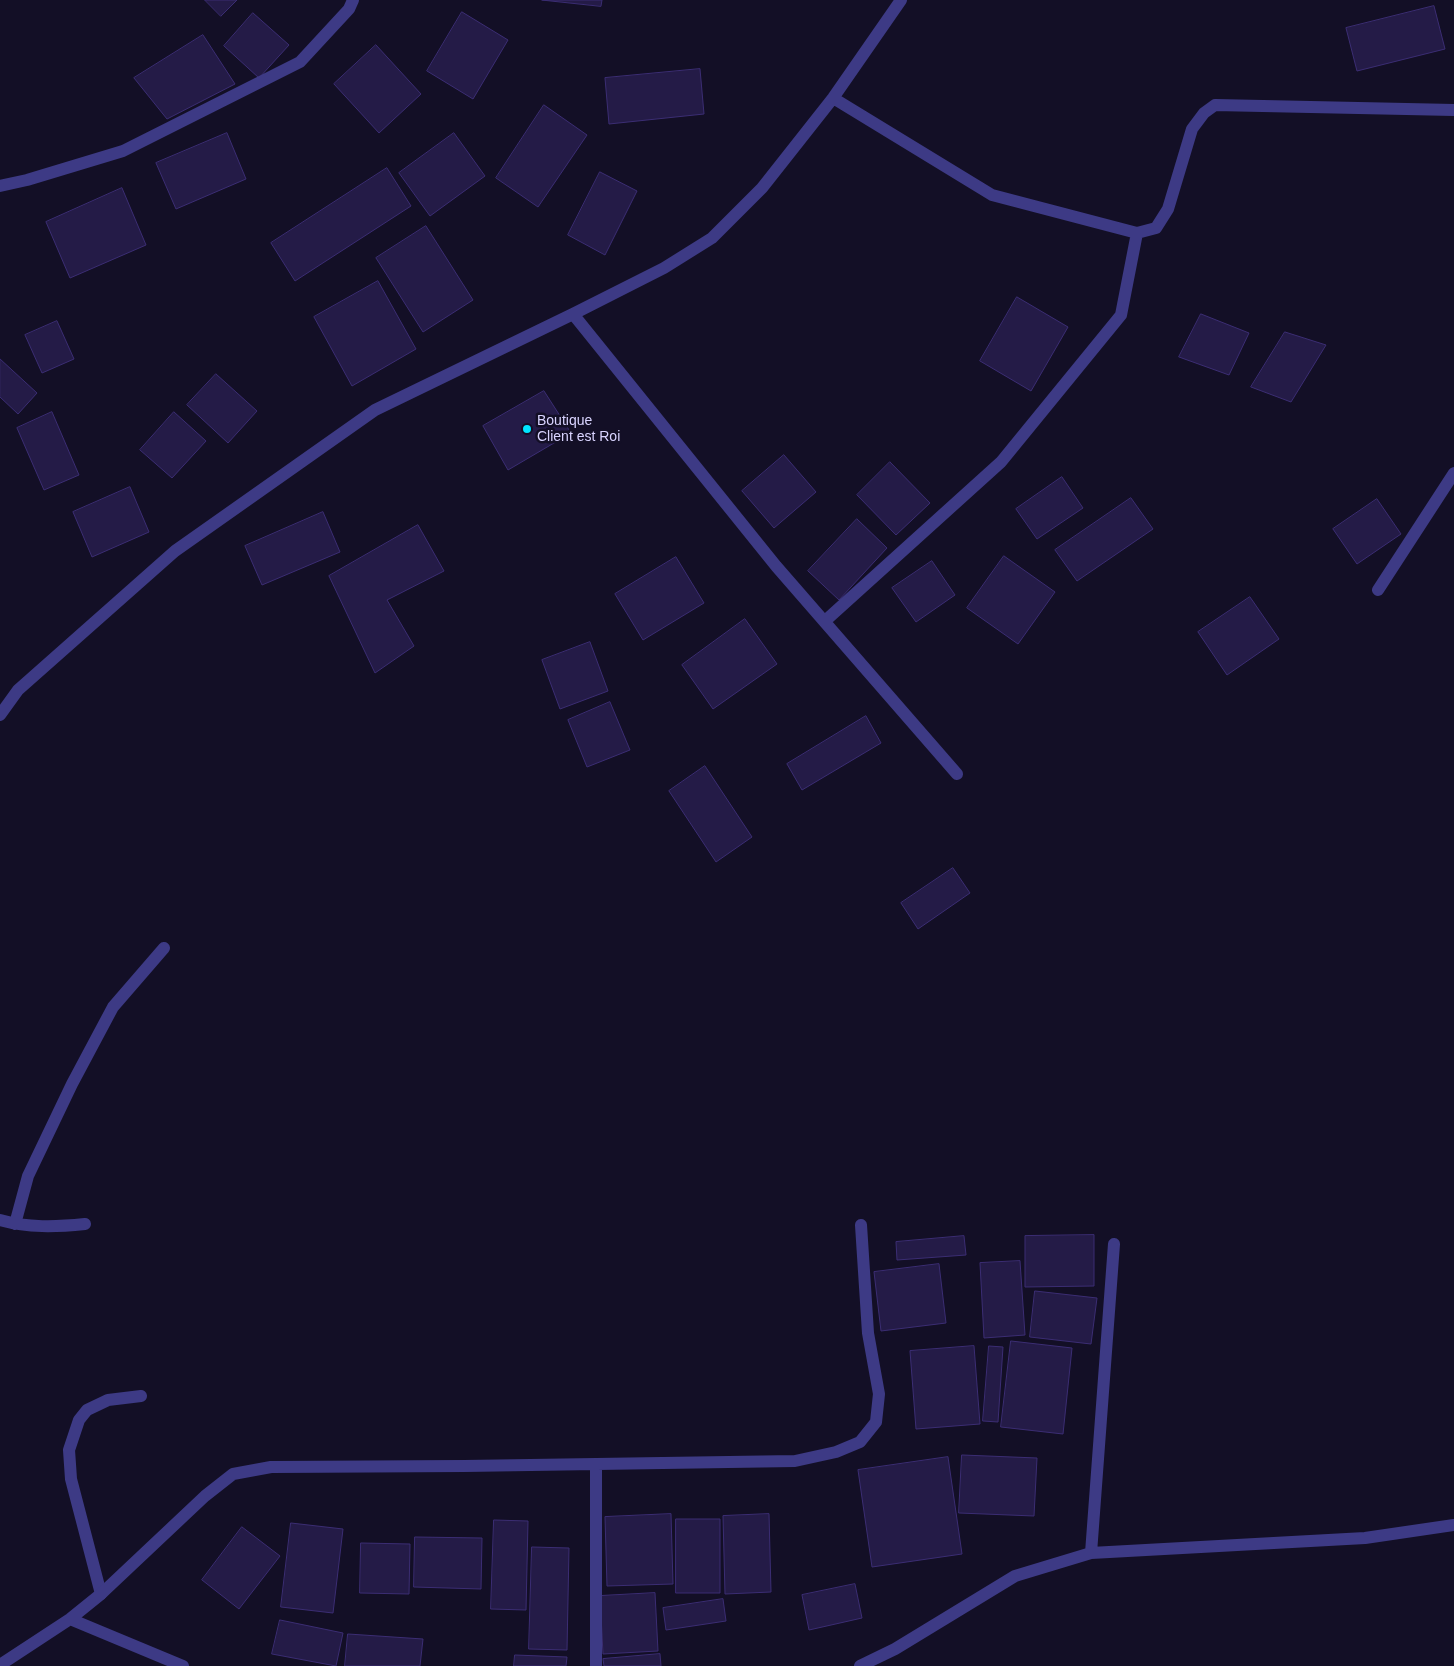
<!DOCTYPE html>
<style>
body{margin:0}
canvas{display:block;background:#130f26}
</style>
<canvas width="1454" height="1666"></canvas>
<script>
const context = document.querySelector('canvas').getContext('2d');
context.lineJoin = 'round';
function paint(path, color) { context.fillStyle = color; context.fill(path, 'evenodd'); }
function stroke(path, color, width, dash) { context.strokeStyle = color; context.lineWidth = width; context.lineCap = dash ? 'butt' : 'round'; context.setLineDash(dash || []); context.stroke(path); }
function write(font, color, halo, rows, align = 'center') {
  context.font = font + ' Arial,sans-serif'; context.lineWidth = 5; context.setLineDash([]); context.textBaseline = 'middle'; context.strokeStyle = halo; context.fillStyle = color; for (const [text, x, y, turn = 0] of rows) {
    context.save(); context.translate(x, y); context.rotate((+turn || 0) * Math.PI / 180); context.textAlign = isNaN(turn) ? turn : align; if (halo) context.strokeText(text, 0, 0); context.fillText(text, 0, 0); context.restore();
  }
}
const building = new Path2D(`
 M205,0h32l-16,16z
 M542,0h60l-1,6z
 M1434,6l11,43 -88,22 -11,-43z
 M462,12l46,28 -35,59 -46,-28z
 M253,13l36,32 -30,33 -35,-32z
 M203,35l32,49 -68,35 -33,-41z
 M376,45l45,49 -42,39 -45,-49z
 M700,69l4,45 -95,10 -4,-46z
 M544,105l43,30 -49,72 -42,-29z
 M227,133l19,46 -70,30 -20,-46z
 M454,133l31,43 -55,40 -31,-43z
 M387,168l24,38 -116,75 -24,-38z
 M600,172l37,19 -32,64 -37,-20z
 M122,188l24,57 -76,33 -24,-56z
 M426,226l47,74 -50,32 -47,-74z
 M378,281l38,68 -64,37 -38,-69z
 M1017,297l51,30 -37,64 -51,-30z
 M1201,314l48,19 -20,42 -50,-18z
 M57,321l17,38 -32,14 -17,-38z
 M1285,332l41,13 -35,57 -40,-15z
 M0,359l37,34 -19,21 -18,-17z
 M216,374l41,37 -29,32 -41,-38z
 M544,391l27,42 -63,37 -25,-44z
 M52,412l27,63 -35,15 -27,-62z
 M174,412l32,29 -34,37 -32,-28z
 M784,455l32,37 -42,36 -32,-37z
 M890,462l40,41 -34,32 -39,-40z
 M1062,477l21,31 -46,31 -21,-30z
 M130,487l19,45 -57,25 -19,-45z
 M1131,498l22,31 -76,52 -22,-31z
 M1377,499l24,35 -44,30 -24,-35z
 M323,512l17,40 -78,33 -17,-39z
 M857,519l30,29 -48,52 -31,-29z
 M418,525l26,46 -57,29 27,46 -39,27 -46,-97z
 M1004,556l51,36 -37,52 -51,-36z
 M676,557l28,46 -61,37 -28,-46z
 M932,561l23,34 -39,27 -24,-34z
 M1250,597l29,42 -52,36 -29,-43z
 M745,619l32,45 -64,45 -31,-44z
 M590,642l18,49 -48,18 -18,-49z
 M610,702l20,48 -43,17 -19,-47z
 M866,716l15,27 -79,47 -15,-26z
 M705,766l47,71 -36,25 -47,-71z
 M953,868l17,25 -52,36 -17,-26z
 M1094,1235v51l-69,1v-51z
 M964,1236l2,19 -69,5 -1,-18z
 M1020,1261l5,74 -41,3 -4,-75z
 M939,1264l7,59 -65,8 -7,-59z
 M1035,1291l62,7 -6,46 -61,-7z
 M1011,1341l61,7 -9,86 -62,-7z
 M974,1346l6,78 -64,5 -6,-78z
 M989,1346l14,1 -5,75 -15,-1z
 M962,1455l75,3 -3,58 -75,-3z
 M948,1457l14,97 -90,13 -14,-97z
 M671,1514l2,70 -66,2 -2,-69z
 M769,1514l2,78 -46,2 -2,-78z
 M676,1519h44v74h-44z
 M494,1520l34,1 -2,89 -35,-1z
 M291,1523l52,6 -10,84 -52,-6z
 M242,1527l38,29 -41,53 -37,-29z
 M415,1537l67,1 -1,51 -67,-2z
 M361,1543l49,1 -1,50 -49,-1z
 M532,1547l37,1 -2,102 -38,-1z
 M855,1584l7,34 -53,12 -7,-35z
 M655,1593l3,58 -55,3 -3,-58z
 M723,1599l3,22 -60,9 -3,-22z
 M280,1620l63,13 -7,33 -64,-12z
 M348,1634l75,5 -3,27h-75z
 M660,1654l1,12h-57l-1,-7z
 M515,1655l52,2 -1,9h-52z`);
paint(building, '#241b47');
stroke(building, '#3b2d73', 1);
stroke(new Path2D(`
 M0,1220c28,8 56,7 85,4
 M15,1224l13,-48 44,-92 41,-77 51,-59
 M101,1594l-30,-115 -2,-29 10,-30 8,-10 21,-10 33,-4`), '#3d3a85', 12);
stroke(new Path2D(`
 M833,98l159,97 145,38 19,-5 12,-19 24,-80 12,-16 11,-8 239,5
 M0,186l27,-6 96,-29 177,-89 49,-53 4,-9
 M573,314l203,252 181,208
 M1378,590l76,-117
 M825,621l176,-159 120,-147 16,-82
 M0,715l18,-25 157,-139 200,-141 198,-96 91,-46 48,-30 50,-50 71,-90 68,-98
 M1091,1553l23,-309
 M70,1619l113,47
 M0,1665l70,-46 31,-25 104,-98 28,-22 38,-7 193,-1 331,-5 41,-9 24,-10 16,-20 3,-28 -11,-61 -7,-108
 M596,1666v-202
 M860,1666l35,-17 120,-73 76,-23 274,-15 89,-13`), '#3d3a85', 12);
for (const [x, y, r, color] of [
 [527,429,5,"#00e5ff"]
]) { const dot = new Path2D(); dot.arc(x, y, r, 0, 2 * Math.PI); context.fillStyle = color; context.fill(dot); stroke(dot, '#130f26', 2); }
write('14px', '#d9d4ff', '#130f26', [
 ["Boutique",537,421],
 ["Client est Roi",537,437]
], 'left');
</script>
